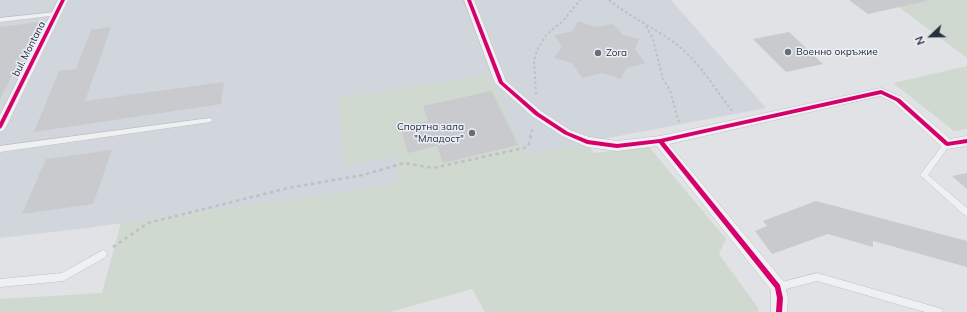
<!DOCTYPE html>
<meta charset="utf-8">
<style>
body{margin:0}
#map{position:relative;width:967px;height:312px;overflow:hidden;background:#e0e2e5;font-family:Mulish,sans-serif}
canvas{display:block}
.north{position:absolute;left:911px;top:16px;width:40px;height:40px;-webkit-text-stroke:3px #ecf0f6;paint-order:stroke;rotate:248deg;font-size:11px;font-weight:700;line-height:16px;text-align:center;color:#262f3f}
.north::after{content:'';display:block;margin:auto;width:14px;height:18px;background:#262f3f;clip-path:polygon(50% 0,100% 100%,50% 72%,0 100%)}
</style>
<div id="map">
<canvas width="967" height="312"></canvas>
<div class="north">N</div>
</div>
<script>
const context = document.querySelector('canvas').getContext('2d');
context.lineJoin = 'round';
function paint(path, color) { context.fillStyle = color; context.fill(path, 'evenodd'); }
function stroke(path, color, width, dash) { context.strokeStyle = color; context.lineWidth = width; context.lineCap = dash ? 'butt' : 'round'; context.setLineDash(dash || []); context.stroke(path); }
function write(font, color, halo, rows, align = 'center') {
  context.font = font + ' Mulish,sans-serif'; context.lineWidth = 3; context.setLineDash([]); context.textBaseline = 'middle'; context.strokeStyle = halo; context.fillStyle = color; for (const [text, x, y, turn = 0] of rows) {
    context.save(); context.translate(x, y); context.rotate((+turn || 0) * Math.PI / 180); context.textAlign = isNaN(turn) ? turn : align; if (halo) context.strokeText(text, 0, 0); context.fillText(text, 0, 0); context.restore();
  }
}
paint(new Path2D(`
 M0,0h671l95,108 -163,31 -204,45 -312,44 -87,10z`), '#d1d5dc');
paint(new Path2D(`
 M930,0h37v58l-68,-51z
 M967,66v63l-13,2 -61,-48z
 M480,76h9l37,79 61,-12 7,10 55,-6 77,92 -7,15 39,54v4h-273l-13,-23 -82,23h-390v-13l102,-6 19,-70 278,-39 -4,-28 -52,9 -4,-67z`), '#d0d9d0');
paint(new Path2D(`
 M849,0h78v1l-59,13z
 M578,21l17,6 18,-3 10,11 16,4 -4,10 10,14 -19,5 -5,11 -18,-6 -21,5 -10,-15 -18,-5 8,-11 -8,-12 19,-4z
 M39,22l-39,77v-72z
 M111,27l-26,74 139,-19 -3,22 -187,28 25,-61 17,-2 15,-39z
 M789,32l34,32 -37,8 -33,-33z
 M492,91l26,54 -75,18 -6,-17 -29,7 -8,-27 28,-5 -5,-15z
 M112,150l-19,54 -71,10 24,-55z
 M967,173v16l-15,-13z
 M816,201l151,40v26l-94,-26v6l-45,-13 -56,20 -17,-23 12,-5 -4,-5z`), '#c8cacd');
const service = new Path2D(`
 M56,12l2,1v2l-58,7v-4z
 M210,118l3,2 -3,2 -210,30v-6z
 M947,141l3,3 -1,2 -21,29 39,33v8l-3,-1 -44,-40 25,-33z
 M103,250l3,1 1,3 -1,3 -43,24 -63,6v-8l62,-6z
 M817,273l122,35 3,1 1,3h-18l-108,-31 -39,10 -3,-1 -1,-3 1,-3 3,-1z`);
const minor = new Path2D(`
 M58,0h10l-62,127 -2,3 -4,2v-17z
 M464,0h10l32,81 35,30 29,19 19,7 28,4 43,-5 221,-48 21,9 48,42 17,-3v10l-20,3 -5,-2 -48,-44 -14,-7 -211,48 115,138 4,16 -1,14h-16v-22l-114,-144 -40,5 -30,-4 -25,-11 -29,-19 -38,-34z`);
stroke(service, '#bec0c3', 1);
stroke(minor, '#bec0c3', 1);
stroke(new Path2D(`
 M609,0c22,18 49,29 72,48 21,18 35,43 52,64
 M646,26l7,13 10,40 7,11 9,33
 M536,94l-2,-33 3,-11 10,-16 16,-13 17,-21
 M530,137l3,-10`), '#bfc0c5', 2, [2.5, 2.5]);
stroke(new Path2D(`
 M113,247l35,-24 140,-35 75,-13 41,-12 29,5 95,-21 3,-11`), '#bfc0c5', 2.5, [3.5, 3.5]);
paint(service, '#eff0f2');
paint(minor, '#eff0f2');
paint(new Path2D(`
 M61,0h4l-63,127 -2,2v-7z
 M467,0h4l32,82 36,31 29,19 20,8 29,4 43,-5 221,-49 19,9 48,43 19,-3v4l-20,3 -2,-1 -49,-44 -15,-7 -217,48 116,143 3,13 -1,14h-6l1,-14 -2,-10 -116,-145 -42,5 -30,-4 -23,-10 -29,-19 -36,-32z`), '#d6006c');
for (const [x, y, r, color] of [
 [788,52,4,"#676e79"],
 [598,53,4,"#676e79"],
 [472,133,4,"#676e79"]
]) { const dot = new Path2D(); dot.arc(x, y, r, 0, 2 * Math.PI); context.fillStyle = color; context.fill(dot); stroke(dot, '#ecf0f6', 1.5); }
write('10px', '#262f3f', '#ecf0f6', [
 ["bul. Montana",29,49,-63]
]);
write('10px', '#262f3f', '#ecf0f6', [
 ["Военно окръжие",796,52],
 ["Zora",606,53],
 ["Спортна зала",464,127,"right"],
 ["\"Младост\"",464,139,"right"]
], 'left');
</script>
